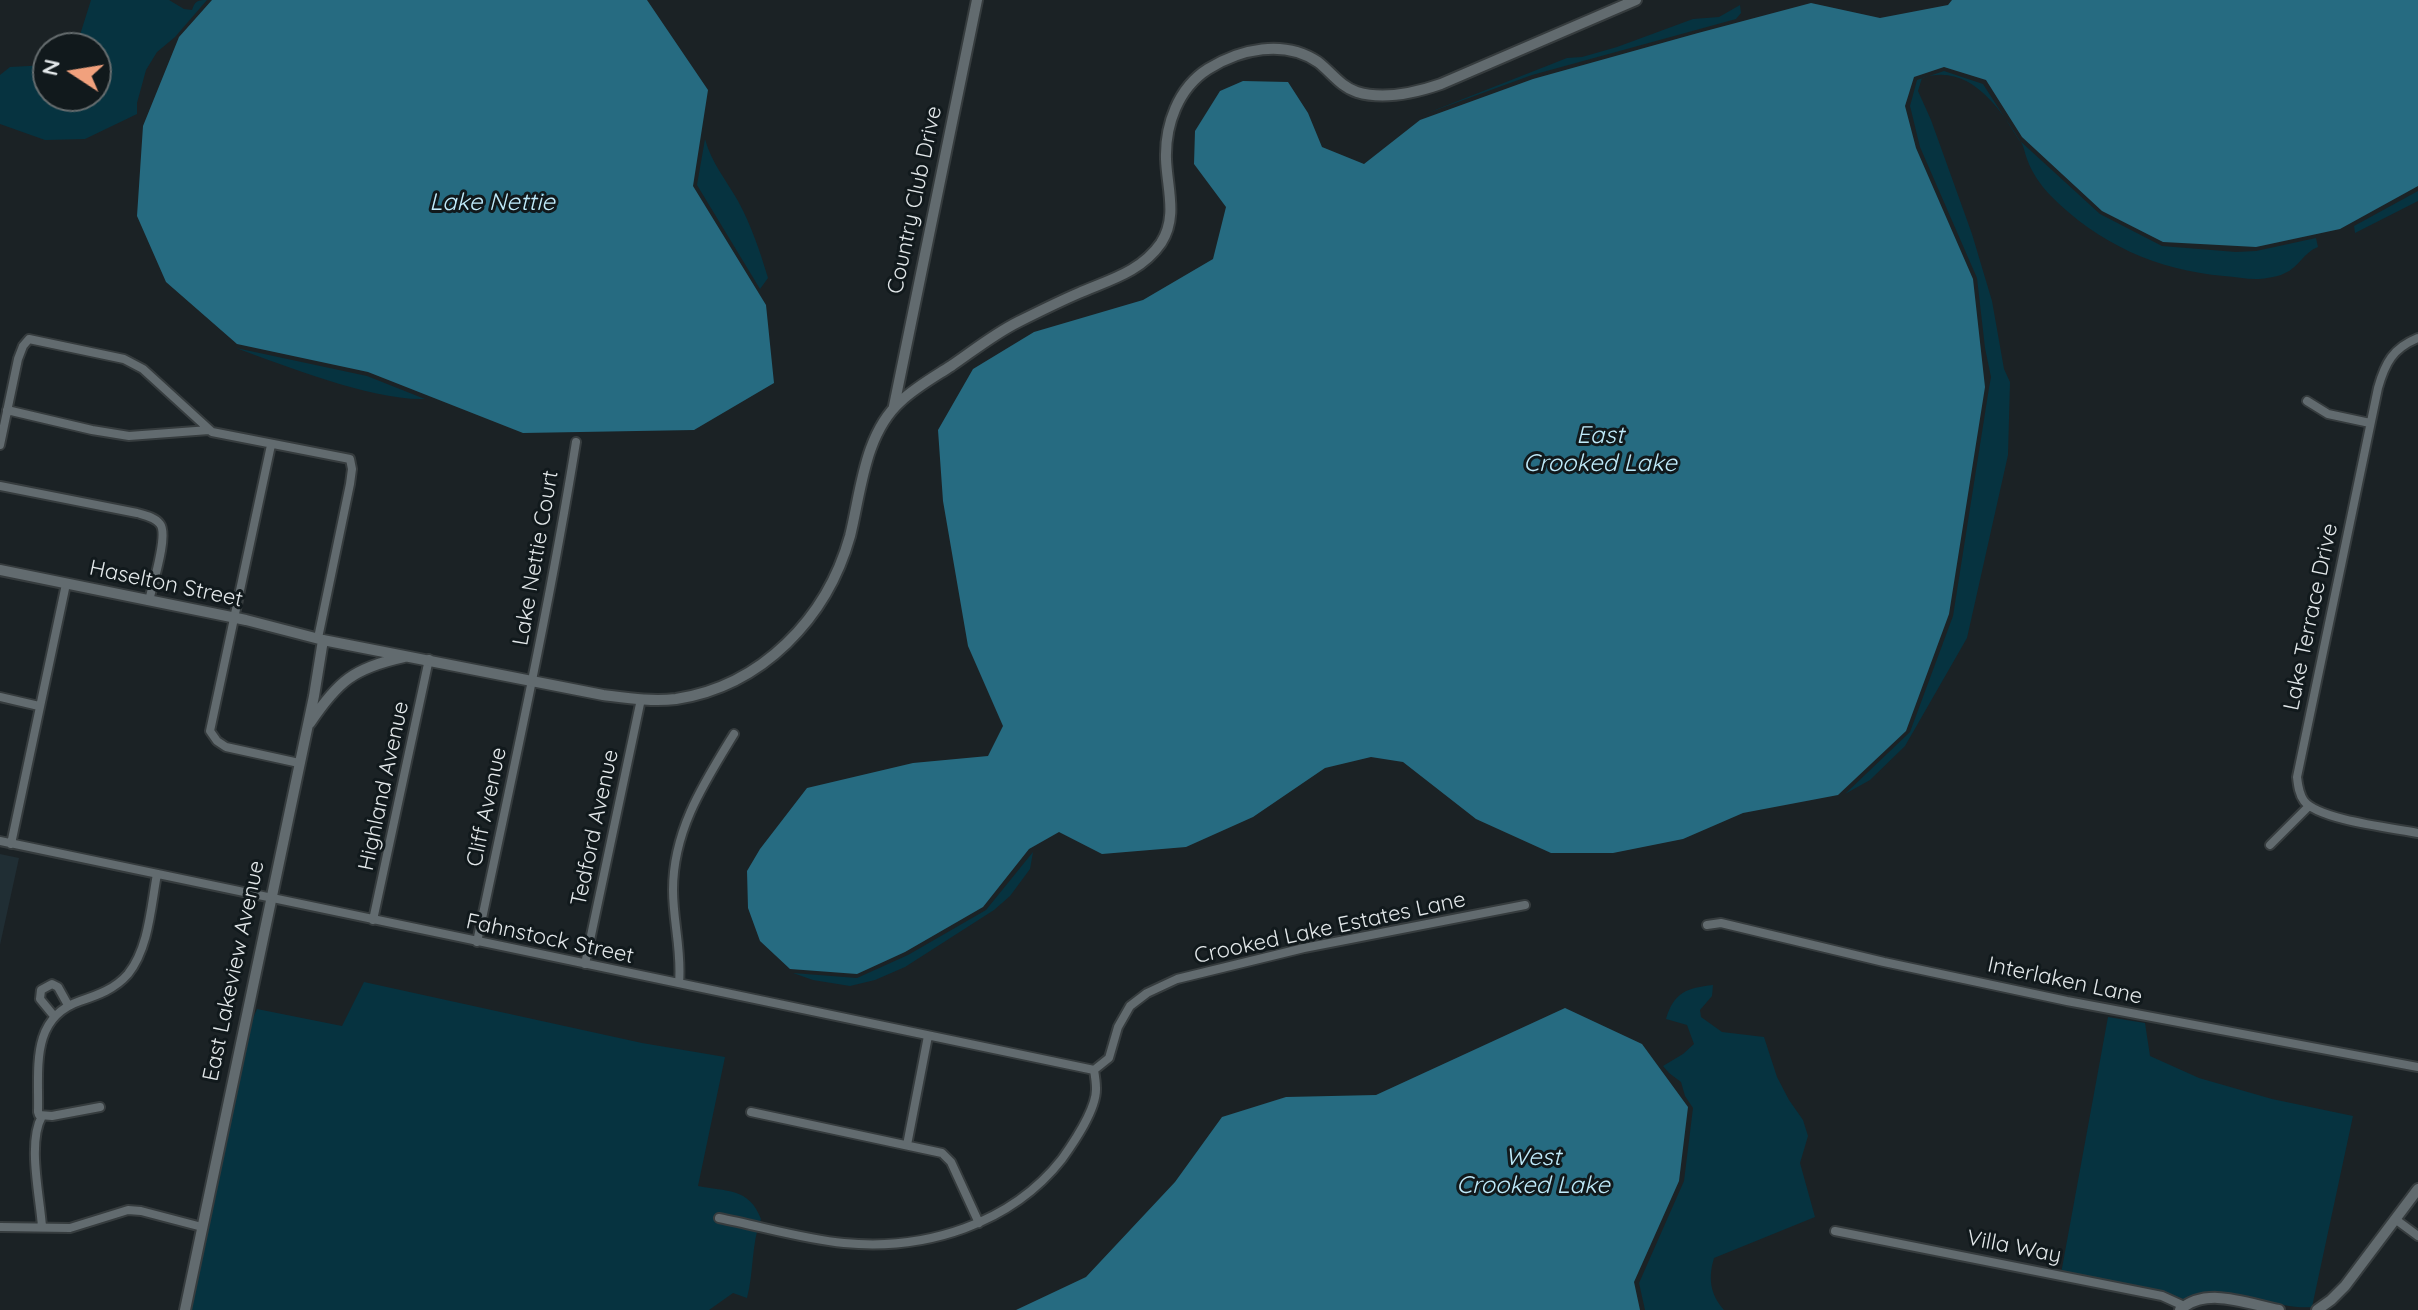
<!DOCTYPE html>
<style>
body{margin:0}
#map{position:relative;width:2418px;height:1310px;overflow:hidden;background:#1b2225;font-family:Quicksand,sans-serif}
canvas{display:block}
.north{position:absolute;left:32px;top:32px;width:80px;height:80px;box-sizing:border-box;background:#11191c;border:2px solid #656c6e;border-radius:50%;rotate:282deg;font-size:22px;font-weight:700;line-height:32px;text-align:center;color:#e3e8ea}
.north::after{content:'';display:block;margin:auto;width:28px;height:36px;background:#f1a17d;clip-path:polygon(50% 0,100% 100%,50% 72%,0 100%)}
</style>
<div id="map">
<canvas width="2418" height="1310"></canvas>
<div class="north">N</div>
</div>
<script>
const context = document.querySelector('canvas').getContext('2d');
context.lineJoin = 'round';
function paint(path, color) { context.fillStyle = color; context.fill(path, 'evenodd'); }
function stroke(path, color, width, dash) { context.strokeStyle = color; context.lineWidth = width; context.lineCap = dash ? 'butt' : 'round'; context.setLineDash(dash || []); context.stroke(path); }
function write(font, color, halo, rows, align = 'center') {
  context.font = font + ' Quicksand,sans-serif'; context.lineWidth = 6; context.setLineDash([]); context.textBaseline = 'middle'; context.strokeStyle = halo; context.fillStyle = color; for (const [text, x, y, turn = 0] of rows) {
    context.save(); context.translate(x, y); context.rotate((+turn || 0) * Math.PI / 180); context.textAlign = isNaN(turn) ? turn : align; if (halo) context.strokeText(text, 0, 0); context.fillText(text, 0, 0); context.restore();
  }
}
paint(new Path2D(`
 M0,854l19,4 -19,87z`), '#202e34');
paint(new Path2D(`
 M91,0h78l15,9 8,1c3,-8 4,-10 15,-10l-32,37 -18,15 -11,18 -9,33v11l-52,25 -40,1 -45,-16v-49l10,-8 38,-2v31h48v-48h-24l7,-10z
 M1740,5l1,8 -5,6 -204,56 -107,39 142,-56 15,-1 35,-10 76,-28 26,-2z
 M1944,71l39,13 36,56 81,74 62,32 74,6 20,-1 60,-13 2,9c-14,5 -20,21 -33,26 -5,3 -12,4 -18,5 -13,3 -29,-1 -43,-2 -67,-6 -126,-32 -174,-81 -9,-9 -19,-24 -23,-36 -2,-5 -3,-12 -6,-17 -22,-35 -52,-80 -99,-64l-4,13 13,29 41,114 20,67 12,68 6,13 -2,73 -41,183 -62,108 -35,34 -25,14 65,-62 43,-116 36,-228 2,-11 -6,-29 -8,-70 -57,-131 -10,-41 7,-26z
 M705,139c7,25 20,39 33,62 13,24 22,50 30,77l-8,11 -63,-104z
 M2418,191v10l-63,32 -1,-7z
 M236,348l131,28 58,23c-51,2 -140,-33 -189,-51z
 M1033,852l-3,17 -20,27 -16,14 -89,57 -30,13 -25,6 -37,-6 -20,-7 64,5 51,-23 78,-45z
 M364,982l278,61 83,14 -27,129c28,6 51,1 63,33 -10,25 -7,53 -14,79l-14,-5 -24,17h-519l57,-278 10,-23 85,17z
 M1713,985l-1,11 -12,14 1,7 21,15 42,5 13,40 12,23 14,20 5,16 -8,27 15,54 -101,41c-6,20 -4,36 10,52h-79l-6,-27 45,-102 9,-73 -8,-12 -4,-14 -12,-9 -6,-7 20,-12 11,-10 -7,-19 -21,-6c8,-27 21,-31 47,-34z
 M2108,1017l37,6 5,33 49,22 73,21 81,17 -41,191c-43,3 -89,-29 -130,-6l-122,-22z`), '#063340');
paint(new Path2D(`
 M212,0h435l61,90 -15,96 73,119 8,78 -80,47 -171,3 -155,-61 -131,-28 -71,-62 -29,-66 6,-90 36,-89z
 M1952,0h466v186l-78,43 -84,18 -93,-5 -61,-31 -80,-74 -36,-57 -42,-13 -30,10 -9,29 11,42 57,131 12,108 -36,227 -43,117 -68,64 -95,18 -60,26 -70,14h-62l-75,-34 -73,-57 -32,-5 -46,11 -72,49 -67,30 -84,7 -43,-22 -30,17 -46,58 -78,45 -48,22 -67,-5 -30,-28 -12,-33 -1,-37 13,-22 47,-61 106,-25 75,-7 15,-30 -35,-80 -25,-145 -5,-71 35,-61 61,-37 109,-32 70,-41 13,-52 -32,-43 1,-33 25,-40 23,-10 45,1 20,31 14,34 42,17 56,-44 113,-41 165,-46 113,-30 69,15 68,-13z
 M1565,1008l77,36 46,63 -9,74 -45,101 6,28h-624l70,-33 89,-95 47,-65 64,-20 90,-2z`), '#266b81');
const minor = new Path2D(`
 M2418,338c-25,10 -33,25 -40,50l-81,389c1,9 2,17 7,24 15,19 89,27 114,32
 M2307,401l21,13 42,9
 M7,410l85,20 37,6 80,-6
 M0,445l18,-86 5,-13 6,-7 95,20 19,10 69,63 138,27 2,10 -2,15 -32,154
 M271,445l-61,286 7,10 9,6 73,16
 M0,486l137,27c7,2 18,4 23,11 9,11 -8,62 -11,77
 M0,697l39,9
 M0,841l1094,229
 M11,844l55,-260
 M2270,845l39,-39
 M373,920l56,-261
 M1707,925l14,-2 163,39 183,39 351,66
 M477,942c35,-166 72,-332 99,-500
 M585,964l56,-265
 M679,983c3,-32 -6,-61 -6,-93 0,-60 31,-107 61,-156
 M54,1016l-14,-17 1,-9 11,-6 6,3 10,18
 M1094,1070l15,-12 9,-31 12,-21 17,-13 30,-14 127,-31 221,-43
 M100,1107l-48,9 -13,-1 -1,-3c1,-44 -8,-94 42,-111 18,-6 35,-12 48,-27 21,-26 23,-68 29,-100
 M751,1112l191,41 9,9 28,61
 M42,1116c-15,27 -2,80 0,111
 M907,1145l21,-109
 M719,1218c41,8 84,21 125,25 81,8 167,-19 218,-84 12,-17 35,-50 34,-71 0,-5 -1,-12 -2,-18
 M2395,1219l23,17
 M0,1227l70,1 58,-18 13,1 61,16
 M1835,1231l327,65 22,10`);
const tertiary = new Path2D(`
 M894,406l83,-406
 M0,570l246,50 77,20 280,55c24,3 49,7 73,4 86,-13 151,-81 174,-163 11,-44 14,-102 51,-135 15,-14 33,-24 50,-35 22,-15 43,-32 67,-44 20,-10 40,-20 61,-29 30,-13 62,-21 82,-50 17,-26 6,-55 5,-84 -1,-34 12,-71 42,-90 32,-20 76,-30 110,-7 13,10 23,25 39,30 26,8 58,1 84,-8l195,-84
 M310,723c28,-42 44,-55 94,-66
 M185,1310l129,-614 9,-56
 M2180,1310c26,-24 68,-6 99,0
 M2317,1310l14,-10 14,-14 73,-97`);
stroke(minor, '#363c3e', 12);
stroke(tertiary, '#363c3e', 14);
stroke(minor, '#626b6f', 8);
stroke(tertiary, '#626b6f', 10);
write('22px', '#e3e8ea', '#11191c', [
 ["Country Club Drive",915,200,-78],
 ["Lake Nettie Court",536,558,-80],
 ["Haselton Street",166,584,12],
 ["Lake Terrace Drive",2311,617,-78],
 ["Highland Avenue",384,786,-78],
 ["Cliff Avenue",487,807,-78],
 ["Tedford Avenue",595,828,-78],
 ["Crooked Lake Estates Lane",1330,928,-12],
 ["Fahnstock Street",550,939,12],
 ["East Lakeview Avenue",234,971,-78],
 ["Interlaken Lane",2065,981,12],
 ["Villa Way",2014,1247,11]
]);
write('italic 24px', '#c0ebfb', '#11191c', [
 ["Lake Nettie",492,203],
 ["East",1600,436],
 ["Crooked Lake",1600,464],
 ["West",1533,1158],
 ["Crooked Lake",1533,1186]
]);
</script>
